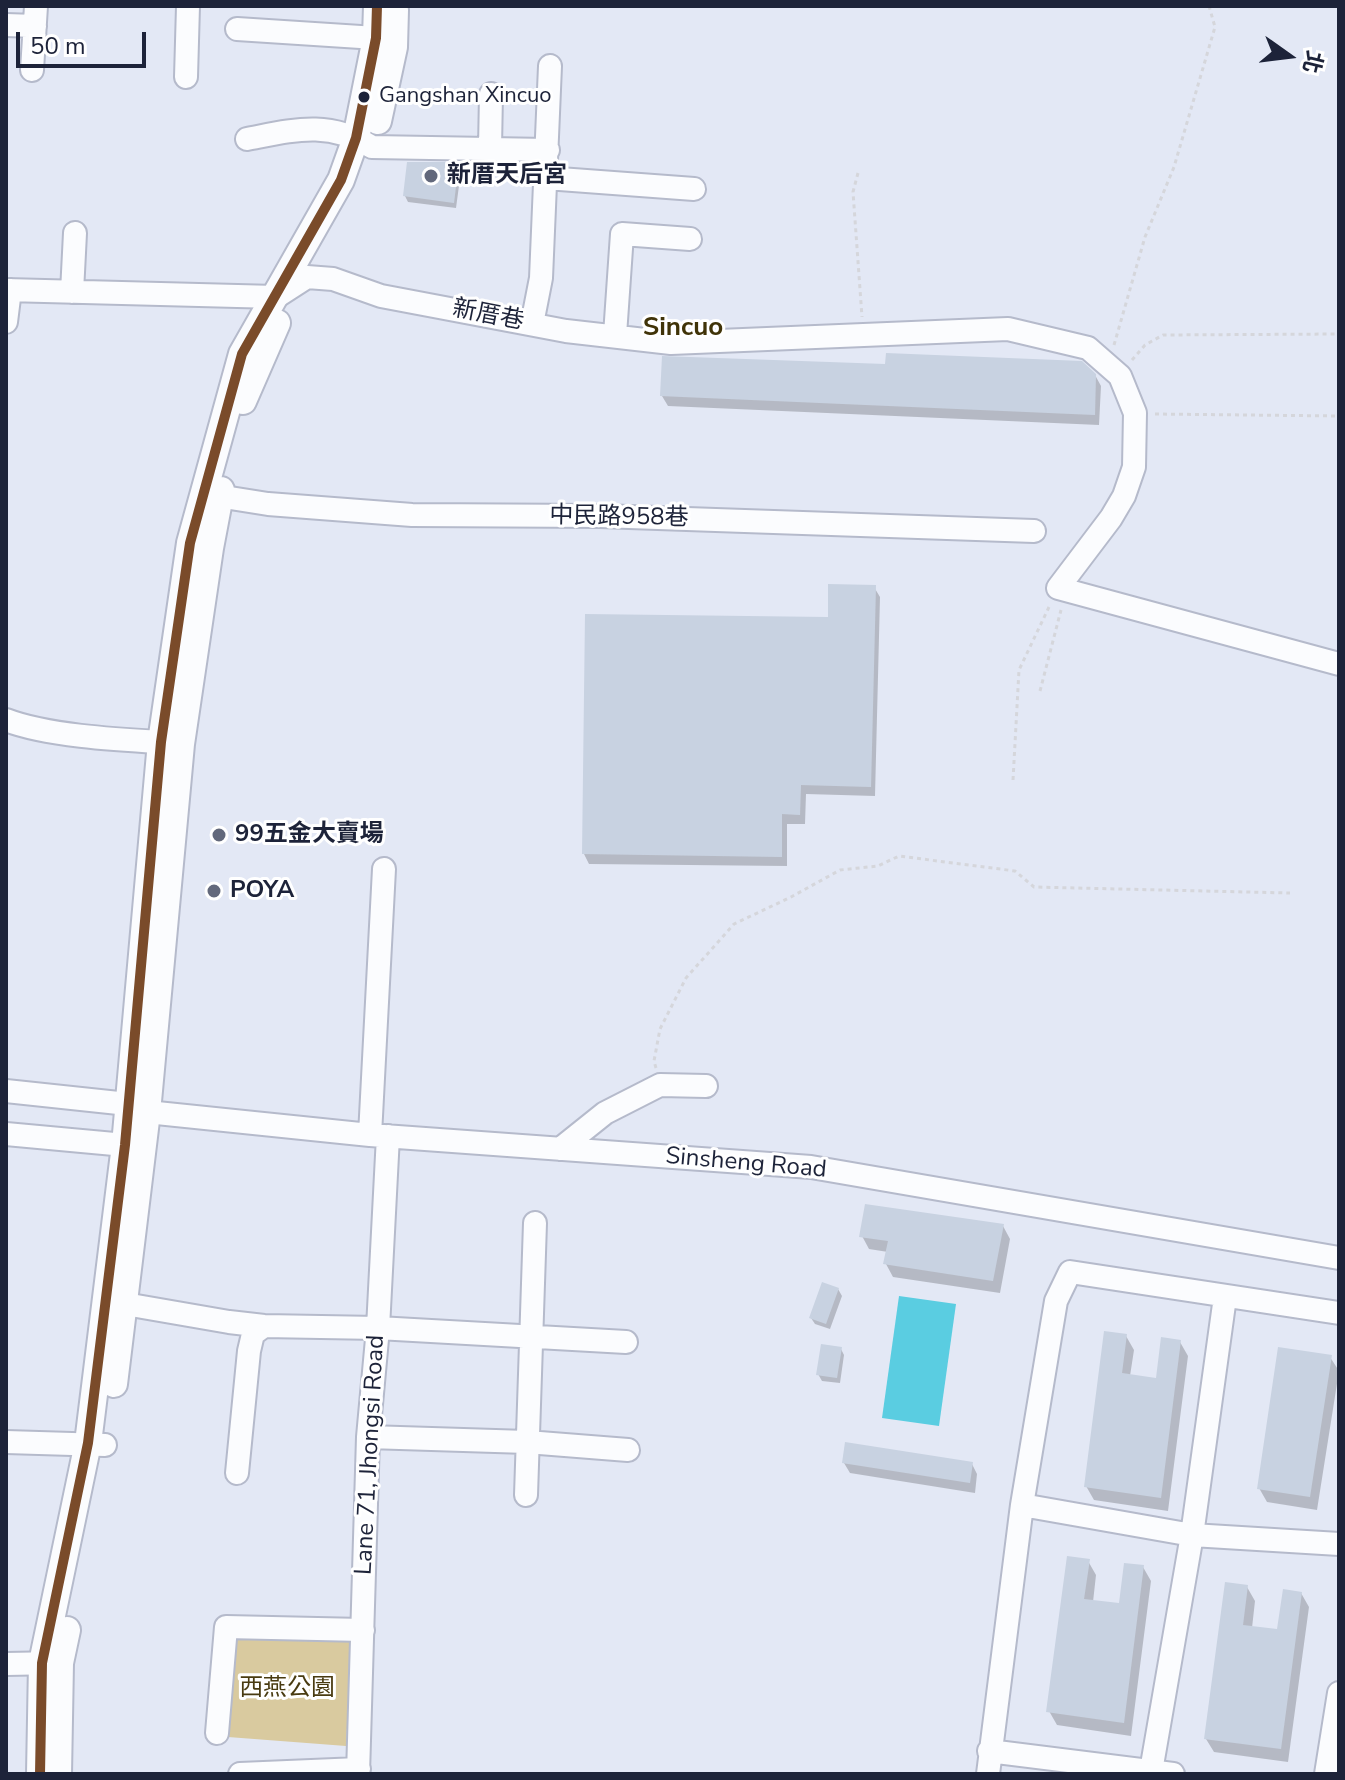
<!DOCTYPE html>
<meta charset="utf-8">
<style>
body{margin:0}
#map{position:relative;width:1345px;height:1780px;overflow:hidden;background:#e3e8f5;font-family:"Nunito Sans","Noto Sans TC",sans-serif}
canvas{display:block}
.frame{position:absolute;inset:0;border:8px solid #1d2339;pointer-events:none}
.north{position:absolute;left:1249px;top:16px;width:80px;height:80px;-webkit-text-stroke:6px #fff;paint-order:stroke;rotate:104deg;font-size:22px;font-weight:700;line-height:32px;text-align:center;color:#1d2339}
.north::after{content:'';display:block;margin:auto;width:28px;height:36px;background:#1d2339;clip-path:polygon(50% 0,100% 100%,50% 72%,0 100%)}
.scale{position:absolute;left:16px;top:32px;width:130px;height:36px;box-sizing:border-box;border:4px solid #1d2339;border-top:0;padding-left:10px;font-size:24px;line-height:28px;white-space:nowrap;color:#1d2339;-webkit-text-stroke:6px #fff;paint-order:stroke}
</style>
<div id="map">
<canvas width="1345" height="1780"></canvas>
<div class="frame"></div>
<div class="north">北</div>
<div class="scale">50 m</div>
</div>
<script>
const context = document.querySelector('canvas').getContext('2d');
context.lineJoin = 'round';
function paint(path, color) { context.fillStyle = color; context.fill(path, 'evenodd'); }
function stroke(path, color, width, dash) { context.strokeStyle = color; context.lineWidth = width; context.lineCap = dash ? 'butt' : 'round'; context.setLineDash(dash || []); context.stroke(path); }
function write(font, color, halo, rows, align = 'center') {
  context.font = font + ' "Nunito Sans","Noto Sans TC",sans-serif'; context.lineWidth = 6; context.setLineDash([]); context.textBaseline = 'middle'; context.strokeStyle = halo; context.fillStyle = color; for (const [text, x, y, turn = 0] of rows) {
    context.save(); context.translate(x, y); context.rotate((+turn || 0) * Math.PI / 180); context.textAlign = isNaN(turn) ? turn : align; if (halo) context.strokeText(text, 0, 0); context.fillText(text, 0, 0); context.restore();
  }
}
paint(new Path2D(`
 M234,1634l118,6 -6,106 -118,-9z`), '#d9ca9f');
paint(new Path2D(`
 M899,1296l57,8 -17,122 -57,-8z`), '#5acde1');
paint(new Path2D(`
 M458,164l3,7 -5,37 -48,-6 -3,-6z
 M1095,375l6,11 -2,39 -431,-19 -6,-10z
 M874,587l6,10 -5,199 -69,-2 -1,30h-18v42l-198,-2 -5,-10 245,-235z
 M1003,1226l7,13 -10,54 -107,-16 -7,-13 2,-12 -19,-3 -7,-13z
 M838,1289l4,7 -12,33 -15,-5 -4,-6z
 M1126,1336l8,14 -4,26 28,4 22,-38 8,14 -20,155 -74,-11 -8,-14z
 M841,1349l3,6 -4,28 -18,-2 -4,-7z
 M1330,1357l9,14 -22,139 -50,-8 -8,-14z
 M844,1463l128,1 5,10 -2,19 -125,-20z
 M1088,1561l8,14 -3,27 27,3 23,-38 8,14 -20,155 -74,-11 -8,-14z
 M1247,1587l8,14 -3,27 27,4 22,-39 8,14 -21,155 -74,-10 -8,-13z`), '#0003');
paint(new Path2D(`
 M407,162h52l-5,41 -51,-7z
 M886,353l196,8 14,13 -1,41 -435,-19 2,-40 223,8z
 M828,584l48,1 -5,202 -70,-2 -1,30 -18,-1v43l-200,-3 3,-240 243,3z
 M865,1204l139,20 -11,57 -110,-17 5,-23 -29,-4z
 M822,1282l17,6 -13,36 -17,-6z
 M1104,1331l23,3 -5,39 34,5 5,-41 20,3 -20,158 -77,-11z
 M821,1344l21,3 -5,31 -21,-3z
 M1278,1347l54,8 -22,142 -53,-8z
 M845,1442l128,20 -3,21 -128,-20z
 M1067,1556l23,3 -6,40 35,4 5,-40 20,2 -20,158 -78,-11z
 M1225,1582l23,3 -5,40 34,4 6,-40 19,3 -21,157 -77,-10z`), '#c8d2e1');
const minor = new Path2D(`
 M6,25l29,1
 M237,29l139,9
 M32,70l4,-64
 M186,77l2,-71
 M247,139c47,-9 81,-19 125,8l176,3
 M490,148l1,-54
 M546,178l148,11
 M6,290l270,7 31,-20 26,2 48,17 185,35 105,12 337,-14 80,19 32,28 15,37 -1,54 -10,29 -13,22 -53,70 281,76
 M72,292l3,-59
 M6,322l4,-32
 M532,324l9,-46 9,-212
 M615,335l7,-101 68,5
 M205,494l63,10 144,11 188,1 434,15
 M6,720c44,17 121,20 170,23
 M6,1091l122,13 19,8 223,23 441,32 528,91
 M6,1134l119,11 8,-12
 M370,1135l14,-266
 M560,1149l45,-36 55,-28 46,1
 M125,1304l104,18 35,4 114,2 248,14
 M368,1437l159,5 101,8
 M6,1442l99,3
 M237,1473l12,-122 4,-17 11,-8
 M526,1495l9,-272
 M1022,1505l170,30 147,9
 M6,1664l53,-1
 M217,1733l9,-106 137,3
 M989,1751l184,23
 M1151,1771l41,-236 33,-238
 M240,1774l119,-5
 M358,1774l10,-337 10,-109 10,-192
 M988,1774l34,-269 34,-204 14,-29 269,41
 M1326,1774l13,-81`);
const major = new Path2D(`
 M378,121l16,-74 1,-37
 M243,401l34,-78
 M114,1384l33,-272 34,-368 29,-196 11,-58
 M40,1774l2,-111 46,-220 37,-298 36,-403 29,-199 52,-189 99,-174 15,-42 20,-100 1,-32
 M58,1774l2,-111 7,-33`);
stroke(minor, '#b5bacb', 26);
stroke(major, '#b5bacb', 30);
stroke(new Path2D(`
 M858,173l-5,19 9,125
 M1114,345l31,-108 29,-70 41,-140 -6,-21
 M1132,360l13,-15 18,-10 176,-1
 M1155,414l184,2
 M1040,691l21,-81
 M1013,780l6,-110 30,-63
 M656,1068l-2,-7 6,-32 26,-51 48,-54 57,-27 49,-27 38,-4 21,-10 116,15 19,16 256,6`), '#d5d6db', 3, [4, 4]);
stroke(minor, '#fbfcfe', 22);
stroke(major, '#fbfcfe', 26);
stroke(new Path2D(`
 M40,1774l2,-111 46,-220 37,-298 36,-403 29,-199 52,-189 99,-174 15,-42 20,-100 1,-32`), '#7a4b2a', 10);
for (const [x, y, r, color] of [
 [364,97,7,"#1d2339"],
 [431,176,8,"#62687b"],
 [219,835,8,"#62687b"],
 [214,891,8,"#62687b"]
]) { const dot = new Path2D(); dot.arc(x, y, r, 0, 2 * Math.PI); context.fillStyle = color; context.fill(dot); stroke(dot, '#fff', 3); }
write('22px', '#1d2339', '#fff', [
 ["Gangshan Xincuo",379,97]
], 'left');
write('bold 24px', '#1d2339', '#fff', [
 ["新厝天后宮",447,176],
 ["99五金大賣場",235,835],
 ["POYA",230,891]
], 'left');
write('24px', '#1d2339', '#fff', [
 ["新厝巷",488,316,11],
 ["中民路958巷",619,518,1],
 ["Sinsheng Road",746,1164,5],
 ["Lane 71, Jhongsi Road",371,1455,-87]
]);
write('24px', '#493b11', '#fff', [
 ["西燕公園",287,1689]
]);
write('bold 26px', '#403308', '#fff', [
 ["Sincuo",683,329]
]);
</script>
